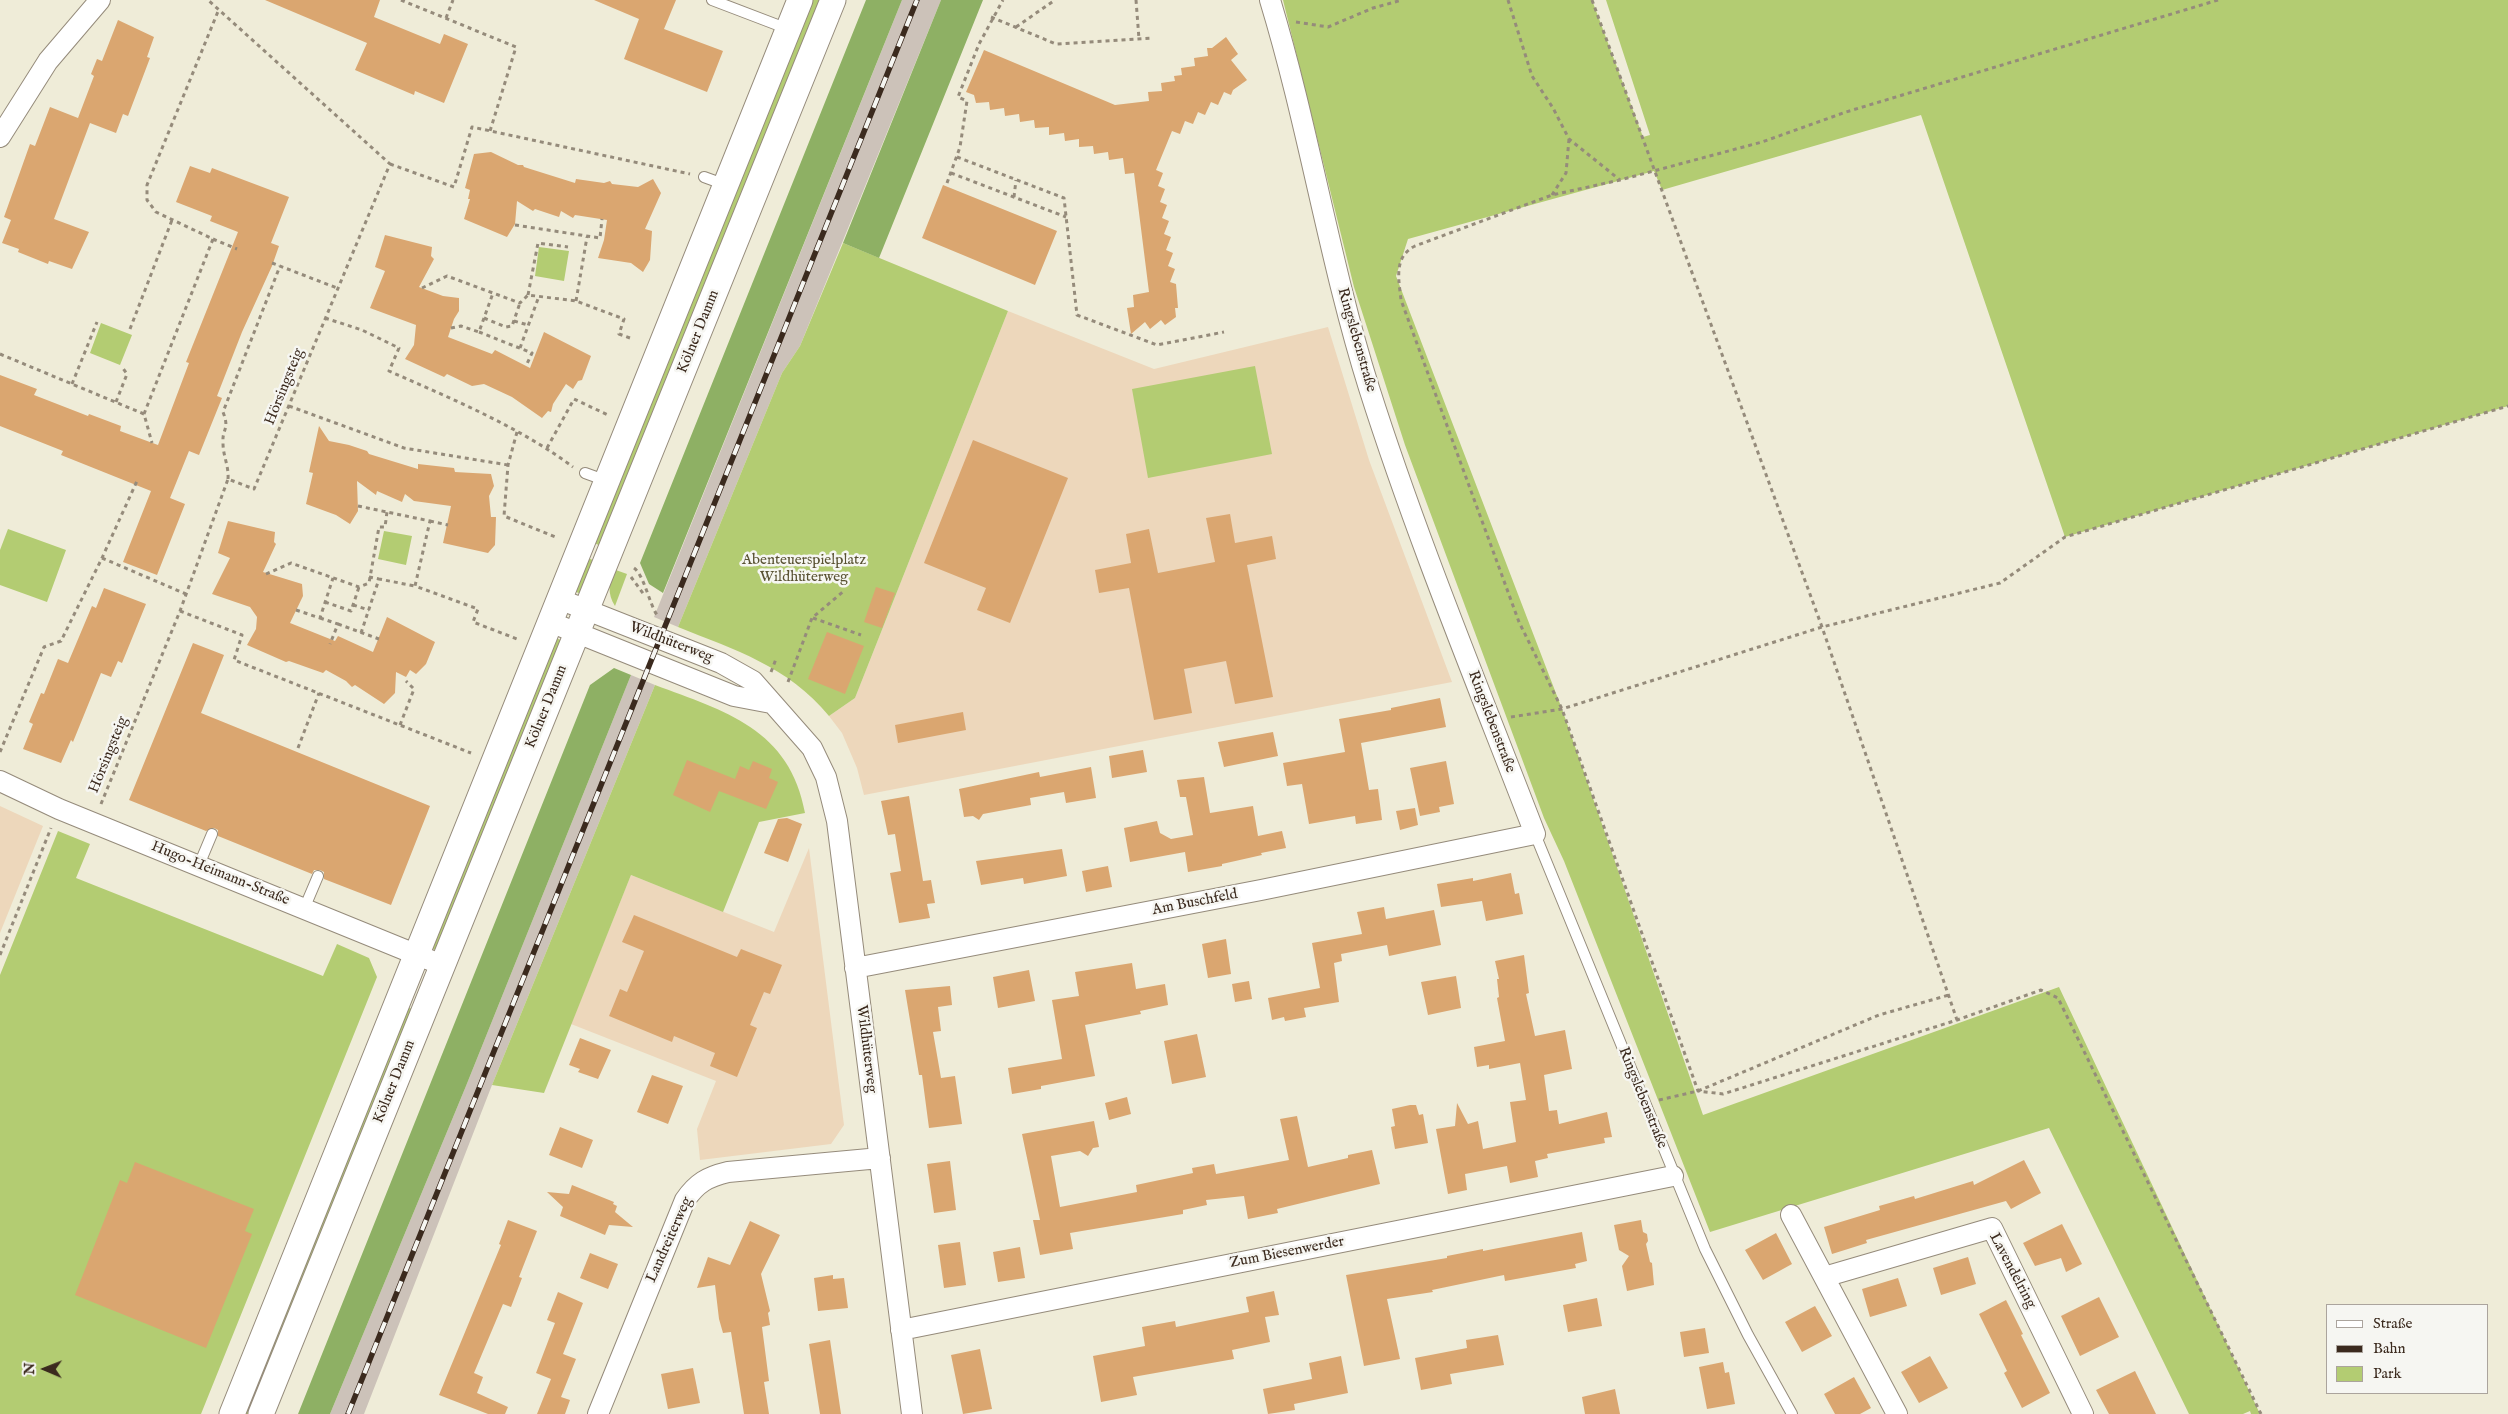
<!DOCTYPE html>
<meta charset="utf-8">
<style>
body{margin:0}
#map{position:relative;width:2508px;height:1414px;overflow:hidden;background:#efecd8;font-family:"IM FELL English",serif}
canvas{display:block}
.legend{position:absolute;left:2326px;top:1304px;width:162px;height:90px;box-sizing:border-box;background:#f6f6f2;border:1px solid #aba49d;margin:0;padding:6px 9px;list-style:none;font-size:15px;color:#3b2a1e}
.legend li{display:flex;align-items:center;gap:10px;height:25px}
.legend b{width:25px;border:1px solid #aba49d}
.north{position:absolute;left:20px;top:1344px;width:50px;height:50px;-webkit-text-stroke:4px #f6f6f2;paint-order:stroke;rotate:271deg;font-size:14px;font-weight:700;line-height:20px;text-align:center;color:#3b2a1e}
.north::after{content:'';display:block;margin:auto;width:18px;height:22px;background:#3b2a1e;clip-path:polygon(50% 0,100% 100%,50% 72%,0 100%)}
</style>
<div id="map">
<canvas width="2508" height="1414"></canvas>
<ul class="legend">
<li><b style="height:6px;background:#fff"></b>Straße</li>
<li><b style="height:6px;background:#3b2a1e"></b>Bahn</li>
<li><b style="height:14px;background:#b3cc72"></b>Park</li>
</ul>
<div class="north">N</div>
</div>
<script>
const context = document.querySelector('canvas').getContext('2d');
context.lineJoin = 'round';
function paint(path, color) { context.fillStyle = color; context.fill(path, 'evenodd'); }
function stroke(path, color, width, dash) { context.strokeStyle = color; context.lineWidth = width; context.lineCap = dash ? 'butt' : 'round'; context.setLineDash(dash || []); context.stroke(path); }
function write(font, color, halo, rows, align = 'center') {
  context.font = font + ' "IM FELL English",serif'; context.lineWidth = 5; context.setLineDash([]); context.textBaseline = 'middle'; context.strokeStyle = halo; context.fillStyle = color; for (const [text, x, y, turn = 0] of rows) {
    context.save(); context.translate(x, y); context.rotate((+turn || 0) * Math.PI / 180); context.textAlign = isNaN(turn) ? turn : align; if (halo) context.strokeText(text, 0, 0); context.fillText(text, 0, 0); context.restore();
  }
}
paint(new Path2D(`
 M1008,311l146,58 174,-42 41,133 83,222 -588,113 -7,-27 -15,-35 -13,-17 26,-18z
 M0,806l43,20 -43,107z
 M809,848l35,277 -13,19 -131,16 -3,-31 19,-48 -145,-57 60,-149 143,57z`), '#edd7bb');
paint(new Path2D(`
 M902,0h39l-141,346 -18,27 -104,254 -24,-10z
 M631,675l24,10 -163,400 -128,329h-34l136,-328z`), '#ccc2b9');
paint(new Path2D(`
 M810,0h13l-220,547 -11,-5z
 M1283,0h309l51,137 7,-2 -44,-135h902v406l-443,131 -144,-422 -259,75 -8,-19 -246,68 -12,37 166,433 141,406 356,-128 201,427h-9l-1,-3 -7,3h-54l-140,-286 -339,104 -146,-371 -20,-43 -139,-373 -51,-158z
 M843,243l165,68 -153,387 -26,18c-41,-50 -94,-66 -151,-89l104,-254 18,-27z
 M539,247l30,4 -5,30 -29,-5z
 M101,323l31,12 -12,30 -30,-12z
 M1255,366l17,88 -124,24 -16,-89z
 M8,529l58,21 -19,52 -47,-17v-35z
 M384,531l28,5 -6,29 -28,-6z
 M586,557l11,5 -16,32 -7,-3z
 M613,569l14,5 -12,32c-8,-12 -6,-24 -2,-37z
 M556,638l7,3 -125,310 -8,-3z
 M655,685c70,26 135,44 150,128l-46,9 -36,90 -92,-37 -87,218 -52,-8z
 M58,831l32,13 -14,34 247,98 14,-32 32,14 8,19 -176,437h-201v-439z
 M405,1006l12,5 -163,403h-13z`), '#b3cc72');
paint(new Path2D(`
 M866,0h36l-239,593 -14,-9 -9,-21z
 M941,0h42l-104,258 -36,-15z
 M614,668l17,7 -165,411 -136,328h-32l292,-729z`), '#8eb064');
paint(new Path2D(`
 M265,0h115l-6,17 66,27 4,-10 24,10 -24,59 -29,-12 -1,4 -59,-25 12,-27z
 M594,0h82l-12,29 59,22 -16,41 -83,-33 15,-40z
 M118,20l36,17 -7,20 3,1 -22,58 -5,-2 -7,19 -26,-10 -36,96 35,13 -17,37 -23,-8 -1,3 -30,-12 1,-3 -17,-6 9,-23 -7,-3 26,-73 5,2 15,-39 28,11 16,-42 -3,-2 6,-15 5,2z
 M1226,37l12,17 -7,6 16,20 -14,10 -2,5 -7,-3 -6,13 -7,-3 -6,13 -7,-3 -5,12 -8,-3 -5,13 -8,-3 -16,39 7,3 -5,13 7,3 -5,13 7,3 -5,13 7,3 -5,13 7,3 -5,13 7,3 -5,13 7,3 -5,13 6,2 2,24h-3l1,9 -11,8 -4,-5 -11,9 -5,-7 -14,12 -4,-26 7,-1 -1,-12 16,-3 -15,-119 -9,1 -2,-16 -14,2 -1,-8 -14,2 -1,-8 -14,1v-8l-14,2 -1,-8 -15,2v-8l-14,1 -1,-8 -14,2 -1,-8 -14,2 -1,-8 -14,2 -1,-8 -13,1 -2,-8 -8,-3 18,-42 131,55 34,-4 -1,-9 14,-1 -1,-8 14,-2 -1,-5 8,-1 -1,-7 14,-2 -1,-8 14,-2 -1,-8h5z
 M491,152l27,13h5l1,2 51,16 1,-4 28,4 6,-2 2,3 26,3 15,-8 8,14 -16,36 7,2 -2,29 -7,12 -12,-9 -33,-5 6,-18 3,-20 -32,-5 -2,3 -12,-7 -2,6 -24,-8 -2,2 -16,-10 -2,23 -8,13 -43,-18 6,-20h-2l2,-9 -5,-2 9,-34z
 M190,166l20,7 2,-5 77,29 -18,46 8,3 -7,20 -30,66 -25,64 5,2 -23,57 -10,-4 -19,47 15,6 -28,71 -34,-13 28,-71 -90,-36 2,-4 -63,-25v-51l37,14 -3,6 54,21 1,-2 32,12 -1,5 38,14 31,-82 -3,-1 52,-130 -28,-11 2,-5 -36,-14z
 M943,185l114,46 -22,54 -113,-47z
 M385,235l47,12 -1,9 3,3 -15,28 24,9 16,2v13l-5,8 -6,18 44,17 3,-4 35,18 14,-36 47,24 -9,24 -4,1 -5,8 -7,-5 -13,20 -2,8 -3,-1 -6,7 -30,-21 -28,-13 -12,2 -25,-12 -3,3 -39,-18 9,-14 2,-20 -46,-17 15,-37 -10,-4z
 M319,426l10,15 20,4 18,6 2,3 49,15v-5l36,4 1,4 36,2 3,12 -5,10 2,21h5l-1,28 -7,8 -45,-10 8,-37 -37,-5 -9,-7 -3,8 -25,-11 -1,4 -19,-14 1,30 -8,13 -14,-9 -30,-11 7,-31 -4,-1z
 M973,440l95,38 -58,145 -33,-13 9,-22 -62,-25z
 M1230,514l5,29 37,-7 4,23 -29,6 26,132 -38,7 -9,-43 -42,8 8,44 -38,7 -25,-132 -30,5 -4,-23 36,-7 -5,-29 23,-5 9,44 57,-11 -9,-44z
 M228,521l47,11 -1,10 2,2 -13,28 39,12 1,12 -13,27 45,18 3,-5 35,16 14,-35 48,25 -9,22 -10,10 -6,-4 -4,7 -10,-5 -1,21 -11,11 -29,-19 -3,2 -6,-6 -20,-11 -3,3 -34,-12 -3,1 -39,-17 9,-16 1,-12 -7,-10 -38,-13 18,-36 -12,-5z
 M876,587l19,6 -13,35 -18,-6z
 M104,588l42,16 -24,59 -4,-2 -7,16 -10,-4 -28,69 -2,-2 -10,23 -38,-14 10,-25 -4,-2 12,-29 3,1 14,-35 10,4 24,-57 4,2z
 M827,632l37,14 -19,48 -37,-15z
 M193,643l31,12 -23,58 229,93 -39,99 -67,-26v-7l-4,-2h-6l-2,4 -94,-38v-6l-4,-2 -8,3 -77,-31z
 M1440,698l6,29 -85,16 8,47 9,-1 4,31 -26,4 -1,-8 -46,8 -7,-40 -15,2 -4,-23 62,-11 -6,-33 52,-9v-2z
 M963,712l3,18 -68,13 -3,-18z
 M1273,732l5,24 -54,11 -6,-25z
 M1143,750l4,22 -35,6 -3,-22z
 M687,760l48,19 5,-13 9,4 4,-9 19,8 -3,9 9,4 -12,27 -47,-18 -9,21 -37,-17z
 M1446,761l8,43 -15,3 1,5 -20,4 -10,-48z
 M1091,767l5,31 -30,5 -2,-11 -34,6 1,7 -48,9 -4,6 -6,-4 -9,1 -5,-28 80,-17 1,5z
 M1204,777l6,36 43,-7 5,30 24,-5 4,17 -25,5 1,2 -40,9v2l-34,6 -3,-20 -55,10 -6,-34 33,-7 3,12 11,6 22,-4 -7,-38h-6l-3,-17z
 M909,796l14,85 8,-1 4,23 -8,1 3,14 -31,5 -9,-50 11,-2 -6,-37 -7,1 -7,-34z
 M1415,808l3,17 -18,5 -4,-19z
 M787,818l15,6 -14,38 -24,-9 14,-34z
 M1062,849l5,27 -43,8 -1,-6 -42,7 -5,-24z
 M1108,866l4,21 -26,5 -4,-21z
 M1511,873l4,21 4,-1 4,21 -37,7 -4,-20 -41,6 -4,-23 36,-6v3z
 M1384,907l2,12 48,-9 7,35 -52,11 -2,-11 -46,9 1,7 -8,2 5,39 -35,6 2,9 -21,4 -1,-4 -12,3 -4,-22 52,-10 -8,-45 50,-9 -5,-22z
 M634,915l103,42 4,-8 41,16 -12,29 -6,-2 -14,33 7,3 -20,49 -27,-11 5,-13 -41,-17 -2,6 -63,-26 11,-27 7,3 17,-41 -22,-9z
 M1226,939l5,35 -23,4 -6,-34z
 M1524,955l5,38 -3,1 9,42 30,-6 7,39 -28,6 5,36 8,-1 2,14 48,-12 5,25 -8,1 1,5 -58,11 1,4 -13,3 3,16 -28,6 -3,-17 -42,8 2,16 -19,4 -12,-65 19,-3 2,-23 11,21 10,-3 5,28 33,-7 -6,-40 16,-2 -6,-37 -31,6v-4l-12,2 -3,-20 31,-6 -8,-43 2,-1 -2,-18h2l-4,-18z
 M1132,963l4,26 29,-5 3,21 -28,6 1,3 -56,11 10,51 -54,10v3l-29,5 -4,-26 54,-9 -10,-59 27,-4 -4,-24z
 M1029,970l6,31 -37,7 -5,-31z
 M1456,976l5,32 -33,7 -7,-33z
 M1249,981l3,18 -17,3 -3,-18z
 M950,986l2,19 -14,2 3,24 -8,1 8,46 14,-2 7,48 -33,4 -7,-53h-3l-14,-85z
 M1197,1034l9,43 -34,7 -8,-43z
 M580,1038l31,12 -13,29 -20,-7 2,-3 -11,-4z
 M652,1075l31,11 -15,38 -31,-12z
 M1127,1097l4,17 -22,6 -4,-17z
 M1410,1105h6l3,10 4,-1 5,29 -33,6 -4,-22 4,-1 -3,-17z
 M1297,1116l11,51 40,-9v-3l24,-5 8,34 -103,25 1,4 -30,6 -4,-23 -38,4 1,5 -24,5v4l-113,19 3,16 -33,6 -7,-35h7l-18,-86 72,-13 5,26 -6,1 -5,8 -8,-5 -29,5 9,51 77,-15 -1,-7 57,-12 -1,-5 22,-4 2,10 73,-14 -9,-41z
 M560,1127l33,13 -11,28 -33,-13z
 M2024,1160l17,33 -30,16 -5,-8 -140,39 1,3 -35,11 -8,-27 56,-17 -1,-4 35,-10 1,3 58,-18 1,4z
 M950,1161l6,49 -22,3 -7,-49z
 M135,1162l119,47 -9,22 7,3 -46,114 -131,-53 45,-115 7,3z
 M572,1185l42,17 -1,2 4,2 -2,6 18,15 -24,-2 -4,10 -45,-19 3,-9 -16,-15 22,2z
 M508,1220l29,11 -18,46 3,1 -11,29 -8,-3 -29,69 9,4 -6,16 31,14 -3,7h-17l-49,-19 62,-150 -2,-1z
 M1641,1220l2,12 4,2 1,7 -2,3 4,18 2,1 2,22 -27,6 -5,-25 7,-10 -10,-6 -5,-25z
 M750,1221l30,14 -19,39 9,37 -2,2 2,12 -8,2 7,54 -5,1 5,32h-25l-13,-82 -8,1 -4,-14 -4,-34 -18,3 11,-31 22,8z
 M2062,1224l20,40 -16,8 -5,-14 -26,8 -12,-23z
 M1582,1232l5,29 -12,3 1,4 -71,13 -1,-6 -72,15 1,2 -46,7 13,60 -36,7 -18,-91 101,-17v-2l36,-7v2z
 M1776,1233l16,31 -29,16 -18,-30z
 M960,1242l6,43 -22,3 -6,-43z
 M1020,1247l5,31 -27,4 -5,-30z
 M590,1253l28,11 -10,25 -28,-11z
 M1968,1257l8,27 -35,11 -8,-27z
 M833,1275v4l11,-1 4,30 -30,3 -4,-33z
 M1898,1278l9,28 -37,11 -8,-28z
 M1274,1291l5,24 -14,2 5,25 -38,8 2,9 -101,18 4,18 -36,7 -8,-46 52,-10 -3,-19 33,-6 1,6 73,-15 -3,-15z
 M558,1292l25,11 -20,51 13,5 -15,38 9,3 -5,14h-28l14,-35 -15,-6 19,-50 -8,-3z
 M2099,1297l20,40 -39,19 -19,-40z
 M1597,1298l5,28 -34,6 -5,-27z
 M2006,1300l17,34 -2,1 29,58 -28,15 -18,-35 3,-2 -28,-57z
 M1815,1306l17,30 -30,16 -17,-30z
 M1705,1328l4,25 -25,4 -4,-25z
 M1498,1335l6,30 -54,9 2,10 -31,6 -6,-32 52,-10 -1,-8z
 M830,1340l11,74h-21l-11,-70z
 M980,1349l12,60 -29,5 -12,-59z
 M1341,1356l7,37 -54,11 1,6 -27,4 -5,-25 49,-10 -3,-16z
 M1930,1356l18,32 -29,15 -18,-31z
 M1723,1362l2,11 4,-1 6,32 -28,5 -8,-42z
 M693,1368l7,35 -32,6 -7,-35z
 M2135,1371l21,43h-47l-13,-24z
 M1854,1377l17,31 -11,6h-25l-11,-20z
 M1615,1389l5,25h-35l-3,-17z`), '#daa670');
const service = new Path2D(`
 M712,0l76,29
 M704,177l22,8
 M585,473l22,8
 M1535,834l170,415 43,86 44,79
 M199,865l13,-31
 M304,909l14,-33`);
const minor = new Path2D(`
 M0,137l48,-76 52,-61
 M559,599l162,64 32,18 59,67 14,29 11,44 75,593
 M550,622l184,74 37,7
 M0,781l59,28 383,156
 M855,968l406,-78 274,-56c-57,-148 -118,-295 -166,-446 -40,-127 -60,-260 -99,-388
 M1791,1215l106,199
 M1824,1277l168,-49 91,186
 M901,1330l772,-154
 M598,1414l87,-214c12,-17 22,-23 43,-28l152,-14`);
const tertiary = new Path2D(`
 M232,1414l568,-1414
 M261,1414l572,-1414`);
stroke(service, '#958b7b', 12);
stroke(minor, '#958b7b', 22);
stroke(tertiary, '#958b7b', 27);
stroke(new Path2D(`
 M401,0l115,47 -26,84
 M1136,0l3,39
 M1508,0l24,76 21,32 16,31 51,41
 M1592,0l230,627 135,393
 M2218,0l-372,112 -84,30 -142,38 -68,15 -137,51c-22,11 -16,34 -14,54l118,322 43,87 136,382 25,3 234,-74 84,-30 17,8 203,416
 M991,17l65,27 97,-6
 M446,18l7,-18
 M1296,22l32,5 45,-19 29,-8
 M1016,27l39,-27
 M957,157l107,41 13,117 80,30 67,-13
 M390,164l64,23 18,-60 218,47
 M951,173l115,44
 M947,183l13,-36 7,-46 -9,-4 21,-53 24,-44
 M1552,195l14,-22 3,-34
 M1014,197l2,-17
 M515,225l85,13 2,-19
 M213,239l24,10
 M272,263l65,25
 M422,288l25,-12 73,27 8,-8 48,6 48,18 -5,15 11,4
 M528,295l10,-52 30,4
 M576,301l11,-64
 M325,318l37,12 37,18 -10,23c63,28 129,55 184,96
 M484,318l22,9 6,-1 8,-23
 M514,321l14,4
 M451,328l10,-2 18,6 14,-39
 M130,329l42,-109
 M479,332l53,21 -6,13
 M520,348l19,-52
 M0,354l144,60 8,29
 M72,384l25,-62
 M116,402l11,-28 -5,-7
 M289,406l115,42 104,17
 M144,414l69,-175 -57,-27 -9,-12v-15l72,-176
 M517,432l-9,33 -4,51 54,22
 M547,448l27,-49 34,16
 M228,479c1,-13 -5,-23 -5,-36 -1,-15 7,-13 0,-31l57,-146
 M358,506l72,15 -15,65 63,23 -5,13 44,17
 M430,521l18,4
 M102,558l84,36
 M634,568c10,7 15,35 23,47
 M266,574l25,-11 68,24 10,-4 10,-56h6l2,-15
 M369,577l10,2
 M631,577l14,19
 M325,602l26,9 8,-24
 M353,605l16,5
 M296,610l24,8 13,-40
 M180,611l62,24 -8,25 237,93
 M320,618l18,6 -8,20
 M813,618l48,17
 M338,624l41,15
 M361,633l18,-54 36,7
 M771,672l5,-13
 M788,682l24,-64 33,-28
 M1511,717l51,-8 260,-82 178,-44 65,-46 443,-131
 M400,725l14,-36 -8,-8
 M298,748l21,-55
 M0,752l44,-105 17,-6 41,-83 35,-77
 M101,804l79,-193 48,-132 26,10 136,-325 -182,-164
 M0,955l51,-127
 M1659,1100l39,-9 181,-76 70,-20`), '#958b7b', 3, [4, 4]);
stroke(service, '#fff', 10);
stroke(minor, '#fff', 20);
stroke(tertiary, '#fff', 25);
const rail = new Path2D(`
 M348,1414l569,-1414`);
stroke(rail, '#3b2a1e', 5.5);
stroke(rail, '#f6f6f2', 4, [11]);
write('15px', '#3b2a1e', '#f6f6f2', [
 ["Kölner Damm",699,332,-68],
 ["Ringslebenstraße",1356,340,74],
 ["Hörsingsteig",285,387,-68],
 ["Wildhüterweg",671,643,21],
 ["Kölner Damm",547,707,-68],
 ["Ringslebenstraße",1491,722,69],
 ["Hörsingsteig",109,755,-68],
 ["Hugo-Heimann-Straße",220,874,22],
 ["Am Buschfeld",1195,903,-11],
 ["Wildhüterweg",866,1049,83],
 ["Kölner Damm",395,1082,-68],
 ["Ringslebenstraße",1642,1098,68],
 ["Landreiterweg",670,1240,-66],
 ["Zum Biesenwerder",1287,1253,-11],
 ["Lavendelring",2012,1271,62]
]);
write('15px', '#595233', '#f6f6f2', [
 ["Abenteuerspielplatz",804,561],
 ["Wildhüterweg",804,578]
]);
</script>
